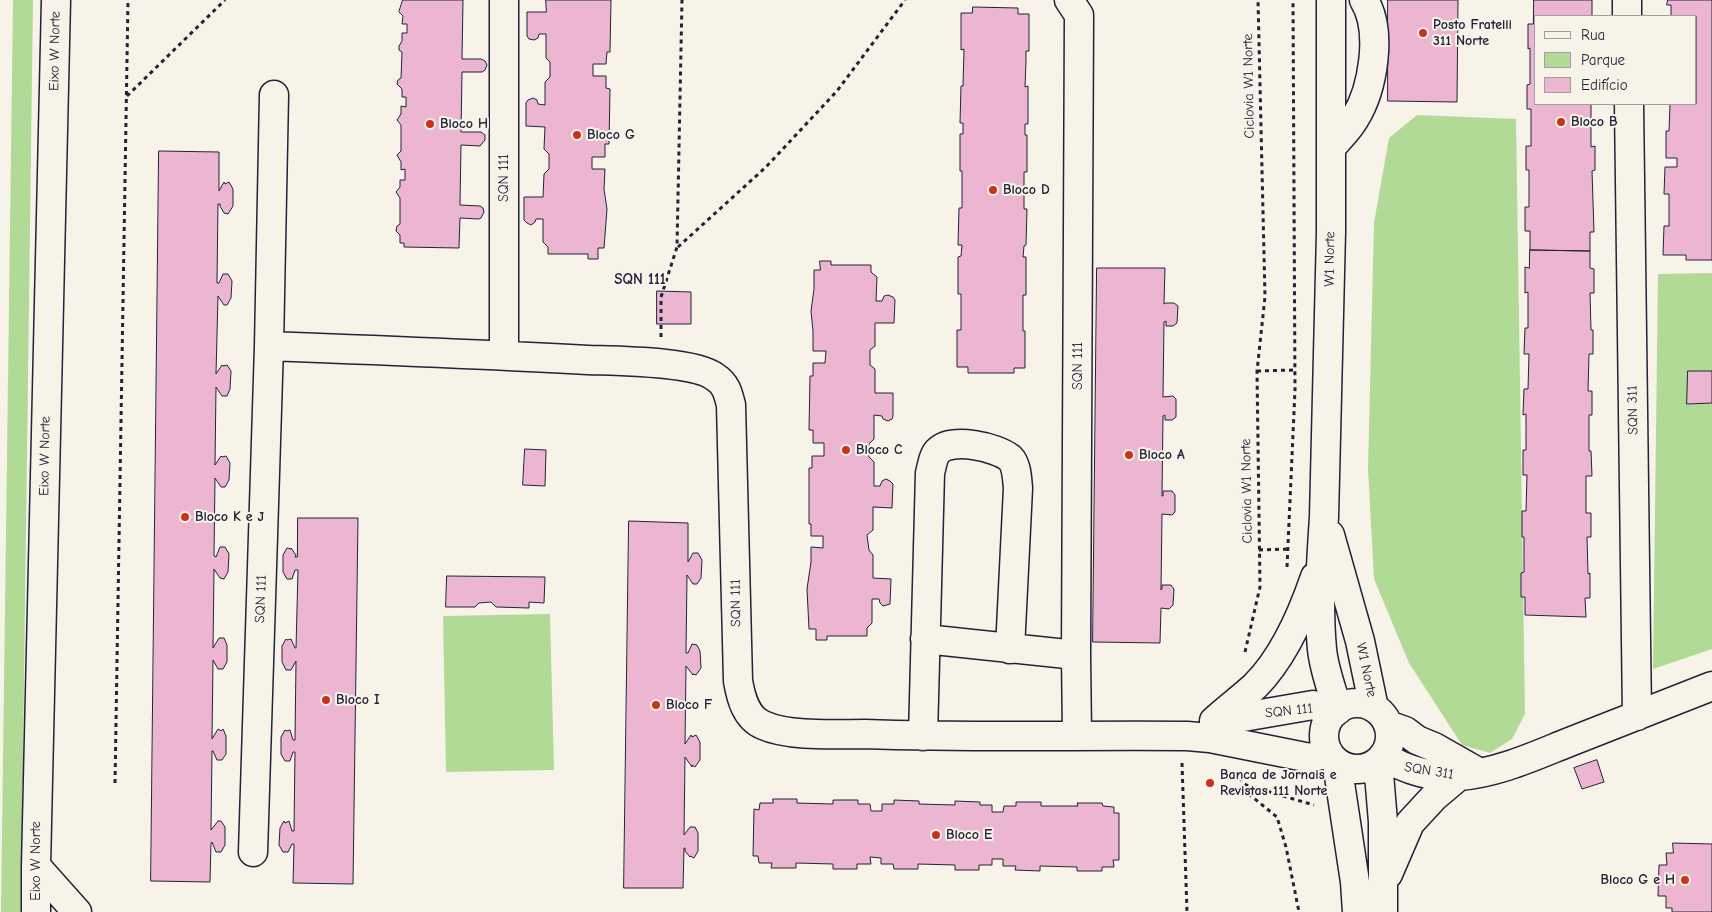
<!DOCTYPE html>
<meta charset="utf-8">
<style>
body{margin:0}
#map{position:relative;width:1712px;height:912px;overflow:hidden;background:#f7f3e8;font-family:"Comic Neue",sans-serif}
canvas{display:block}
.legend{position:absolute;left:1534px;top:15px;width:162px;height:90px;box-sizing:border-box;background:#f7f3e8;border:1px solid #a29fa3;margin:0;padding:6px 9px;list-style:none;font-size:15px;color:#22223b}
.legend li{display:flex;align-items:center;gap:10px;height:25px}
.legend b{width:25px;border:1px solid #a29fa3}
</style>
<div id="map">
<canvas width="1712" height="912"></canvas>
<ul class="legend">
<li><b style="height:6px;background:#f7f3e8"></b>Rua</li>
<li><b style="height:14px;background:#b2da97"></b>Parque</li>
<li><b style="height:14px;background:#ecb6d0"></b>Edifício</li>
</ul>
</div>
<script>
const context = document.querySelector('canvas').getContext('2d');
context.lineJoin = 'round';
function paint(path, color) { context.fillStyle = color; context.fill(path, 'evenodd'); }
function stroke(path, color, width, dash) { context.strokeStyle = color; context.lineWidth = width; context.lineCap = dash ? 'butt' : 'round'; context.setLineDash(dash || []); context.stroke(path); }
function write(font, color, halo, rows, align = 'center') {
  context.font = font + ' "Comic Neue",sans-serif'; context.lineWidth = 4; context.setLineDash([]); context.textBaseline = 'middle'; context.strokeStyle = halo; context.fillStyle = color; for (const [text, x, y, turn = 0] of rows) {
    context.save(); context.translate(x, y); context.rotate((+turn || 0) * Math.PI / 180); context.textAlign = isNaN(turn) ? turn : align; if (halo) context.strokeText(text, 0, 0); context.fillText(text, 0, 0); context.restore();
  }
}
paint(new Path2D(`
 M13,0h20l-12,912h-20z
 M1417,115l99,4 9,595 -13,25 -22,14 -28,-8 -53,-82 -35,-84 -6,-110 6,-246 15,-85z
 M1712,273v376l-59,20 5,-395z
 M550,614l4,156 -108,2 -3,-156z`), '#b2da97');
const building = new Path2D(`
 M403,0h60l-1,59h19l4,2 2,4 -2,5 -3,2h-20l-1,60h20l4,3v5l-5,6 -19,-1 -1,60 20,1 3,2 1,4 -3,6 -2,1 -19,-1 -1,30 -55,-1v-4h-4v-8l-4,-4 1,-5 3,-2v-26l-4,-6 4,-5v-7h5v-11l-4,1v-8l-4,-7 4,-4v-26l-4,-5 4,-6v-8l5,1v-10h-4v-8l-5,-5 1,-4 3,-2 1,-26 -3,-2v-4l3,-5v-8h5v-9h-5l1,-8 -4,-4z
 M546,0h65l-1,52h-3l-1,12h-13v12h13v12l4,1 -1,55h-4v13h-13v12h13l-1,20 3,20 -3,39h-6v11h-10v-5h-40v-7l-5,-5v-23h-7l-1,3 -4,3 -4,-2 -3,-3v-23h19l1,-23 5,-5v-15l-5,-5 1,-22 -19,-1v-23l2,-3 5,-2 4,2 1,4 7,1v-23l5,-5v-15l-4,-4v-24h-7l-1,4 -4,2 -5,-1 -2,-3v-24h19z
 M1388,0h70l-1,102 -69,-1z
 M1534,0h58v16h-56v88h55v43l4,-1v24l-3,1 2,61h-4v19l-60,-1v-19h-5v-24h4v-37h-3v-24h5v-37h-4v-24l3,-1v-36l-2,1v-25h5z
 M1668,0h44v260h-26v-5h-23l1,-29h5v-32h-5l1,-27h12v-9h-11v-27h3l1,-27h26v-88h-25v-11h-4z
 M973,7l45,1v6h11v37h-3v10l-1,26 3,-1v38h-3v11h2v37h-3v37h3l-1,36 -2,1 -1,11h3v38h-3v36h2v37h-11v5h-46v-6h-11v-37h4v-36h-3v-37l3,-1 1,-11h-4l1,-37h3v-37h-2v-37h3v-11h-3l1,-37h2l1,-37 -3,1v-37h11z
 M159,151l60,1v39l5,-9 1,2 4,-2 4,7v17l-5,8 -4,-1 -4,-7v-2h-2l-1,79h2l4,-9h5l4,7 -1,17 -4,7h-3l-6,-9 -2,78 6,-9 1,1 4,-1 4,6 -1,18 -3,7h-5l-6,-9 -1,78 6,-9 1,1 4,-1 4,7 -1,17 -4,7h-4l-6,-9 -1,78 2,1 4,-10h5l4,7 -1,18 -4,7 -4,-1 -6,-9 -1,79 6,-10h5l3,7v17l-4,7h-5l-5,-9 -1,79 6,-10 3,2 2,-2 3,7v18l-4,6h-5l-4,-9h-1l-1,79 7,-9h3l4,6v18l-4,7h-5l-4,-10 -1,1 -1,39 -59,-1z
 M1530,250l60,1v17l4,1v24h-4l1,37h2v24h-4l-1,37h4v24h-3v36h2l1,25h-6v37h5v24h-4l1,37 2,-1v25h-5l1,19 -61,-2v-18h-4v-24l3,-1v-35h-2v-26h4l1,-36h-4v-25h3v-36l-3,1 1,-26h4l1,-35h-5l1,-26h3v-36l-3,1v-26l4,1z
 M820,261h11v4h40v7l6,5 -1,24h6l2,-5 4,-1 5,2 2,3 -1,23h-19v23l-5,4v15l5,4v24h18v23l-1,3 -4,2 -5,-2 -1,-3 -8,-1v24l-5,5v13l5,5v24h6l2,-5 4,-2 4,2 3,3 -1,24 -19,-1v23l-6,5 2,15 4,5v23l18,1 -1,25 -7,2 -3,-3 -1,-4h-7v24l-5,5v8h-40v4h-11v-11h-7l-2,-40 4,-27v-15l12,1v-12h-12v-12h-2v-56h3v-12h12v-13h-11v-13h-4l1,-54h3v-13h12l1,-12h-13v-20l-2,-20 3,-22v-19h6z
 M1097,268h68l-1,36 2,-1h8l4,3 -1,17 -4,3h-7v-5l-2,1 -1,75 10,-1 3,3v18l-4,3h-7v-5l-2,1 -1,80h1v-5h9l3,4v17l-3,3 -10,-1 -1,76 1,-1v-4h9l3,4 -1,16 -4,4 -8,-1 -1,35 -67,-1z
 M657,291l34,1v32h-34z
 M1688,371h24v32l-25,1z
 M525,449l21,1 -1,36 -22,-1z
 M298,518h60l-5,366 -60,-1 1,-39h-2l-4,8h-5l-4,-7 1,-17 4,-7 1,2 4,-2 3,10h2l1,-79h-2l-3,9h-5l-4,-7v-17l4,-7 1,1 4,-1 3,10h2l1,-79 -5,9h-5l-4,-8v-16l4,-7 1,1 4,-1 4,9h1l2,-78h-3l-3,9h-5l-4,-7v-17l4,-7 4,1v-1l5,7 -1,2h2z
 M629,521l59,2v39l5,-9h5l4,7 -1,18 -4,6h-4l-6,-9 -1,78h2l4,-9 5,1 3,6 1,17 -5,7 -3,-1v1l-7,-9 -1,78 6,-9 1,2 4,-2 4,7v18l-5,7 -3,-2v2l-7,-10 -1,78 6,-8h5l3,6v18l-4,7 -4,-2v1l-5,-6v-3h-1l-1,40h-59z
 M447,576l98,1 -1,26 -15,-1v6l-33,-1 -5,-5 -12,1 -4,4h-29z
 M1597,760l7,22 -22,7 -8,-21z
 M773,799h24v4l36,1v-4h25v4h12l1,7h11v-7h12v-4l25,1v3l36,1v-4l25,1v3h12v7h11l1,-6h12v-4h25v4h37l-1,-3h25l1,3 11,1v6h5v47h-6l1,7h-12v4h-25v-4l-37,-1v5l-25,-1 1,-4h-13v-7h-11v6h-13v5h-24v-5l-37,-1v5h-24l-1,-5h-12v-6l-11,-1 1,7h-14v5h-24v-5l-37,-1v5h-25l1,-5h-13l-1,-7h-5l1,-47 5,1 1,-7h13z
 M1673,843l39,1v68h-40v-4h-6v-12h-8l1,-31h8l-1,-12h7z`);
paint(building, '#ecb6d0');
stroke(building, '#22223b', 1);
const minor = new Path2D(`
 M1069,0l10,15 -3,640 1,80
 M1331,0v232l-7,285c-3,44 -6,89 -2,132 2,21 10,41 16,61
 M1627,0v16
 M1629,104l8,612
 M1331,148c8,-10 18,-19 24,-30 18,-29 28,-87 9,-118
 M269,346c106,4 213,8 319,14 28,1 106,1 127,17 11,7 13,16 16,28l7,276c3,17 8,37 25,44 26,12 73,9 102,9 107,4 215,1 322,2l23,2 100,20 18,-5
 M504,355v-355
 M1330,535l30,106 14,67
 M925,639l151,16
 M1324 736a33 33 0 1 1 66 0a33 33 0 1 1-66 0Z
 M1214,721c13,-12 28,-23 41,-35 29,-29 47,-71 60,-109
 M1214,722l99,-17 21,8
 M1388,725l17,6 12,9 17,7 44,25
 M923,736l7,-263c2,-7 3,-17 8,-22 14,-14 58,-4 72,7 7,7 7,21 8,30l-8,161
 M1383,756c22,14 50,22 76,20 38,-3 73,-19 108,-33 49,-19 97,-38 145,-57
 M1378,762l5,60v90
 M1337,763l18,119 2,30
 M253,852l16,-506 5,-251
 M1388,874l22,-51 24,-26 25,-21`);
const major = new Path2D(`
 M36,866l41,46
 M36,912v-46l20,-866`);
stroke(minor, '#22223b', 31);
stroke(major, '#22223b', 31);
stroke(new Path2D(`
 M127,96l98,-96
 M678,247l88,-80 71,-76 68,-91
 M661,337v-40l16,-50 5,-247
 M1257,371l38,-1
 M1259,550l29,-1
 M1287,567l8,-177 -2,-390
 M1245,652l15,-65 -3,-216 8,-74 -7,-297
 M1182,763l5,149
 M1234,772l12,13 68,20
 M115,783l13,-783
 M1246,786l4,9 27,22 9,30 13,65`), '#22223b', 3, [4, 4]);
stroke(minor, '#f7f3e8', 28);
stroke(major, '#f7f3e8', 28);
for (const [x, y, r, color] of [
 [1423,33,5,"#c8321e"],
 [1561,122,5,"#c8321e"],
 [430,124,5,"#c8321e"],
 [577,135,5,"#c8321e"],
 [993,190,5,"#c8321e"],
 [846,450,5,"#c8321e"],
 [1129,455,5,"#c8321e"],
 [185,517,5,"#c8321e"],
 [326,700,5,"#c8321e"],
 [656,705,5,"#c8321e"],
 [1210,783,5,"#c8321e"],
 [936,835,5,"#c8321e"],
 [1685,880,5,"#c8321e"]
]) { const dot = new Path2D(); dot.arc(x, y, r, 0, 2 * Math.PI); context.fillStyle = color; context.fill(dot); stroke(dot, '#f7f3e8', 2); }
write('bold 14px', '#22223b', '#f7f3e8', [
 ["Posto Fratelli",1433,25],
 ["311 Norte",1433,41],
 ["Bloco B",1571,122],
 ["Bloco H",440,124],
 ["Bloco G",587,135],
 ["Bloco D",1003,190],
 ["Bloco C",856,450],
 ["Bloco A",1139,455],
 ["Bloco K e J",195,517],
 ["Bloco I",336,700],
 ["Bloco F",666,705],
 ["Banca de Jornais e",1220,775],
 ["Revistas 111 Norte",1220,791],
 ["Bloco E",946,835],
 ["Bloco G e H",1675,880,"right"]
], 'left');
write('14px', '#22223b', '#f7f3e8', [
 ["Eixo W Norte",55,51,-89],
 ["Ciclovia W1 Norte",1249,86,-91],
 ["SQN 111",504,178,-90],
 ["W1 Norte",1330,259,-89],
 ["SQN 111",1078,366,-90],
 ["SQN 311",1633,410,-91],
 ["Eixo W Norte",45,456,-89],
 ["Ciclovia W1 Norte",1247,491,-91],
 ["SQN 111",261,599,-88],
 ["SQN 111",736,603,-91],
 ["W1 Norte",1366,670,78],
 ["SQN 111",1289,711,-6],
 ["SQN 311",1429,771,9],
 ["Eixo W Norte",36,861,-90]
]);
write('bold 15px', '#22223b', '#f7f3e8', [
 ["SQN 111",640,280]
]);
</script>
